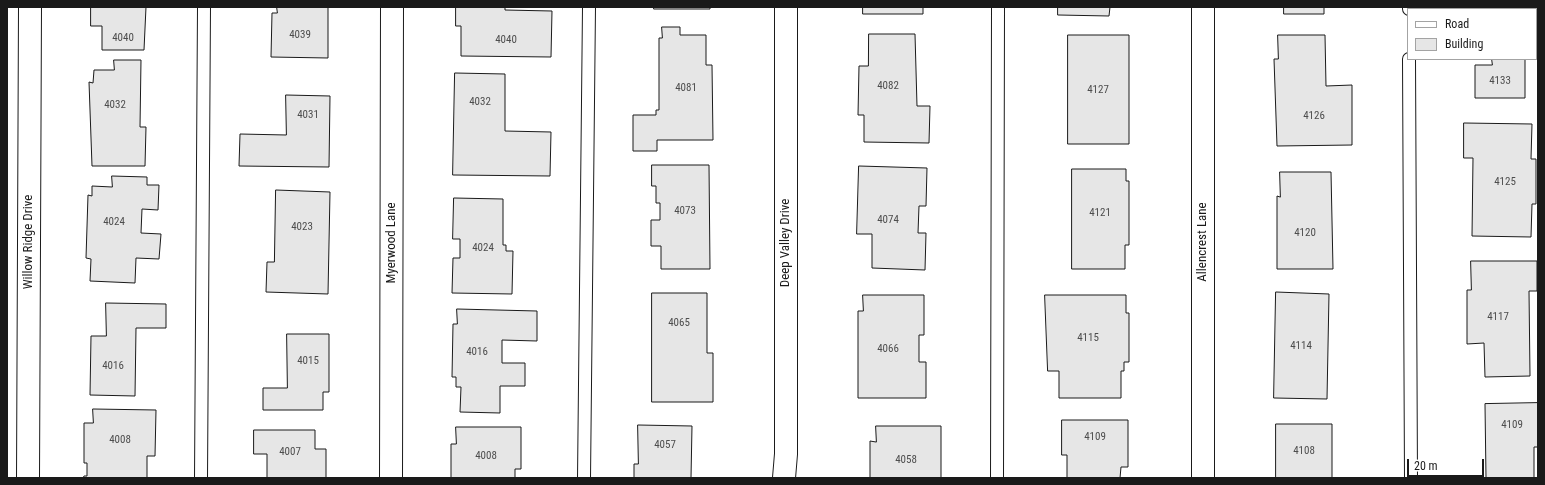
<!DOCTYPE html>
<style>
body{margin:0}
#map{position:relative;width:1545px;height:485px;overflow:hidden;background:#fff;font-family:"Roboto Condensed",sans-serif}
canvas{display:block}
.frame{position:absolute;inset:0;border:8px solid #1a1a1a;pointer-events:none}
.legend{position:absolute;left:1407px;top:8px;width:130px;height:52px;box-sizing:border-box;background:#fff;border:1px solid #a3a3a3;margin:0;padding:5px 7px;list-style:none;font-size:12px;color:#1a1a1a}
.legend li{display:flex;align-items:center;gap:8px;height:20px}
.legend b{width:20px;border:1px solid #a3a3a3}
.scale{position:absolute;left:1407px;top:459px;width:77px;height:18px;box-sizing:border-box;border:2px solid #1a1a1a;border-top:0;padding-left:5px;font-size:12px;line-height:14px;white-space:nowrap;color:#1a1a1a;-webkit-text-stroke:3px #fff;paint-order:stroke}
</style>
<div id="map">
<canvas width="1545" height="485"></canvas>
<div class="frame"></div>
<ul class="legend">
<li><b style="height:5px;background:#fff"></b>Road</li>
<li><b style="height:11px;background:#e6e6e6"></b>Building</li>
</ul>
<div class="scale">20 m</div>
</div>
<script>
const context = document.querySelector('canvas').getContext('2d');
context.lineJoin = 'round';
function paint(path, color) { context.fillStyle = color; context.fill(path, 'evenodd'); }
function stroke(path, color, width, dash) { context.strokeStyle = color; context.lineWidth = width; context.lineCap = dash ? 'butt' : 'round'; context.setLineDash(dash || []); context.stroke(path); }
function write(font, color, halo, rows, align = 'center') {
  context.font = font + ' "Roboto Condensed",sans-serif'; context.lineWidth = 3; context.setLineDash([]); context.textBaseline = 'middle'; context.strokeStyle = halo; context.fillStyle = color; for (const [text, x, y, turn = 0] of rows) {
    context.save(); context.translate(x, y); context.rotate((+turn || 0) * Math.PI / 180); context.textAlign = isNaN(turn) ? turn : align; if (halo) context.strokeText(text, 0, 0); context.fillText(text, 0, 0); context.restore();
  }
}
const building = new Path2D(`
 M91,7h55l-2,43h-42v-24h-11z
 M277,7h51v51l-57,-1 1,-44h5z
 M456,7h49v3l47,1 -1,46 -90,-1v-30h-5z
 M654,7h56v2h-56z
 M863,7h60v7h-60z
 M1058,7h52l-1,9 -51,-1z
 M1284,7h40v7h-40z
 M1485,7h53v16h-2v-14h-51z
 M662,27h18v8h26v30h6l1,75h-56v11h-24v-36h23v-5h3v-72h3z
 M869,34h46l2,72h13l-1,37 -65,-1v-27h-6l1,-49h9z
 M1068,35h61v109h-61z
 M1278,35h47l1,51 26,-1v60l-75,1 -3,-87h4z
 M1492,59h33v39h-50v-33h17z
 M114,60h27l-1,67h6l-1,39h-53l-3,-84 4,1 1,-13h20z
 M455,73l50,1v57l46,1 -1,44 -97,-1z
 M286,95l44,1 -1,71 -90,-1 1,-32 46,1z
 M1464,123l68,1 -1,35h5v45h-4l-1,33 -59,-1 1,-78h-9z
 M652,165h57l1,104h-49v-23h-10v-26h9v-17h-4v-17h-4z
 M859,166l68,2 -1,38h-7l-1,27h8l-1,37 -53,-2v-34h-15z
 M1072,169h54v12h3v64h-4v24h-53z
 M1280,172h51l2,97h-56v-73l3,1z
 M112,176l35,1v8h12l-1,25 -16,-1 -1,24 20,1 -2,25 -23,-1 -1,25 -45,-2 1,-22 -5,-1 2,-63 4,1v-10l20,1z
 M276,190l54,2 -2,102 -62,-2 1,-30h7z
 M454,198l49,1v46h3v6h7l-1,43 -60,-1 1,-35h7v-19h-7z
 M1471,261h66v30h-8l1,85 -45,1 -1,-34 -17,1v-54h4z
 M1276,292l53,2 -2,105 -53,-1z
 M652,293h55v60h6v49h-61z
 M863,295h61v40h-5v27h7v36h-68v-87h5z
 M1045,295h81v18h3v49h-5v9h-3v27h-62v-27h-11z
 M106,303l60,1v24h-30l-1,68 -45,-1 1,-59h15z
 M457,309l80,2v30l-35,-1v23h23v23h-25v27l-40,-1 1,-25h-5v-10h-4l1,-53h4z
 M287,334h42v58h-6v18h-60v-22h24z
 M1538,403v44h-4v31h-48l-1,-74z
 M93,409l63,1 -1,46h-8v22h-64l1,-2h3v-13h-3v-40h9z
 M1062,420h66v47h-7l-1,11h-53v-23h-5z
 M1276,424h56v54h-56z
 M638,425l54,1 -1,52h-57v-14h4z
 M876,426h65v52h-71v-37l6,1z
 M456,427h65v42h-6v9h-64v-34h5z
 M254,430h61v19h11v29h-59v-24h-13z`);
paint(building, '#e6e6e6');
stroke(building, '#1a1a1a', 1);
const service = new Path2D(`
 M1409,7v2
 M1409,59l2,419
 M201,478l3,-471
 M584,478l5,-471
 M997,478l1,-471`);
const minor = new Path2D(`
 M1203,7v471
 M28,478l2,-471
 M391,478l1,-471
 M784,478l2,-24v-447`);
stroke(service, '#1a1a1a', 14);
stroke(minor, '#1a1a1a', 24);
stroke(service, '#fff', 12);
stroke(minor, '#fff', 22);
write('11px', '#4d4d4d', null, [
 ["4039",300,35],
 ["4040",123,38],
 ["4040",506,40],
 ["4133",1500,81],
 ["4082",888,86],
 ["4081",686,88],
 ["4127",1098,90],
 ["4032",480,102],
 ["4032",115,105],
 ["4031",308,115],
 ["4126",1314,116],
 ["4125",1505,182],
 ["4073",685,211],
 ["4121",1100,213],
 ["4074",888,220],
 ["4024",114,222],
 ["4023",302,227],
 ["4120",1305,233],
 ["4024",483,248],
 ["4117",1498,317],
 ["4065",679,323],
 ["4115",1088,338],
 ["4114",1301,346],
 ["4066",888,349],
 ["4016",477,352],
 ["4015",308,361],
 ["4016",113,366],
 ["4109",1512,425],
 ["4109",1095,437],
 ["4008",120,440],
 ["4057",665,445],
 ["4108",1304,451],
 ["4007",290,452],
 ["4008",486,456],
 ["4058",906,460]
]);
write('13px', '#1a1a1a', '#fff', [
 ["Willow Ridge Drive",29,242,-90],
 ["Allencrest Lane",1203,242,-90],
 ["Myerwood Lane",392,243,-90],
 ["Deep Valley Drive",786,243,-90]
]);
</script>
